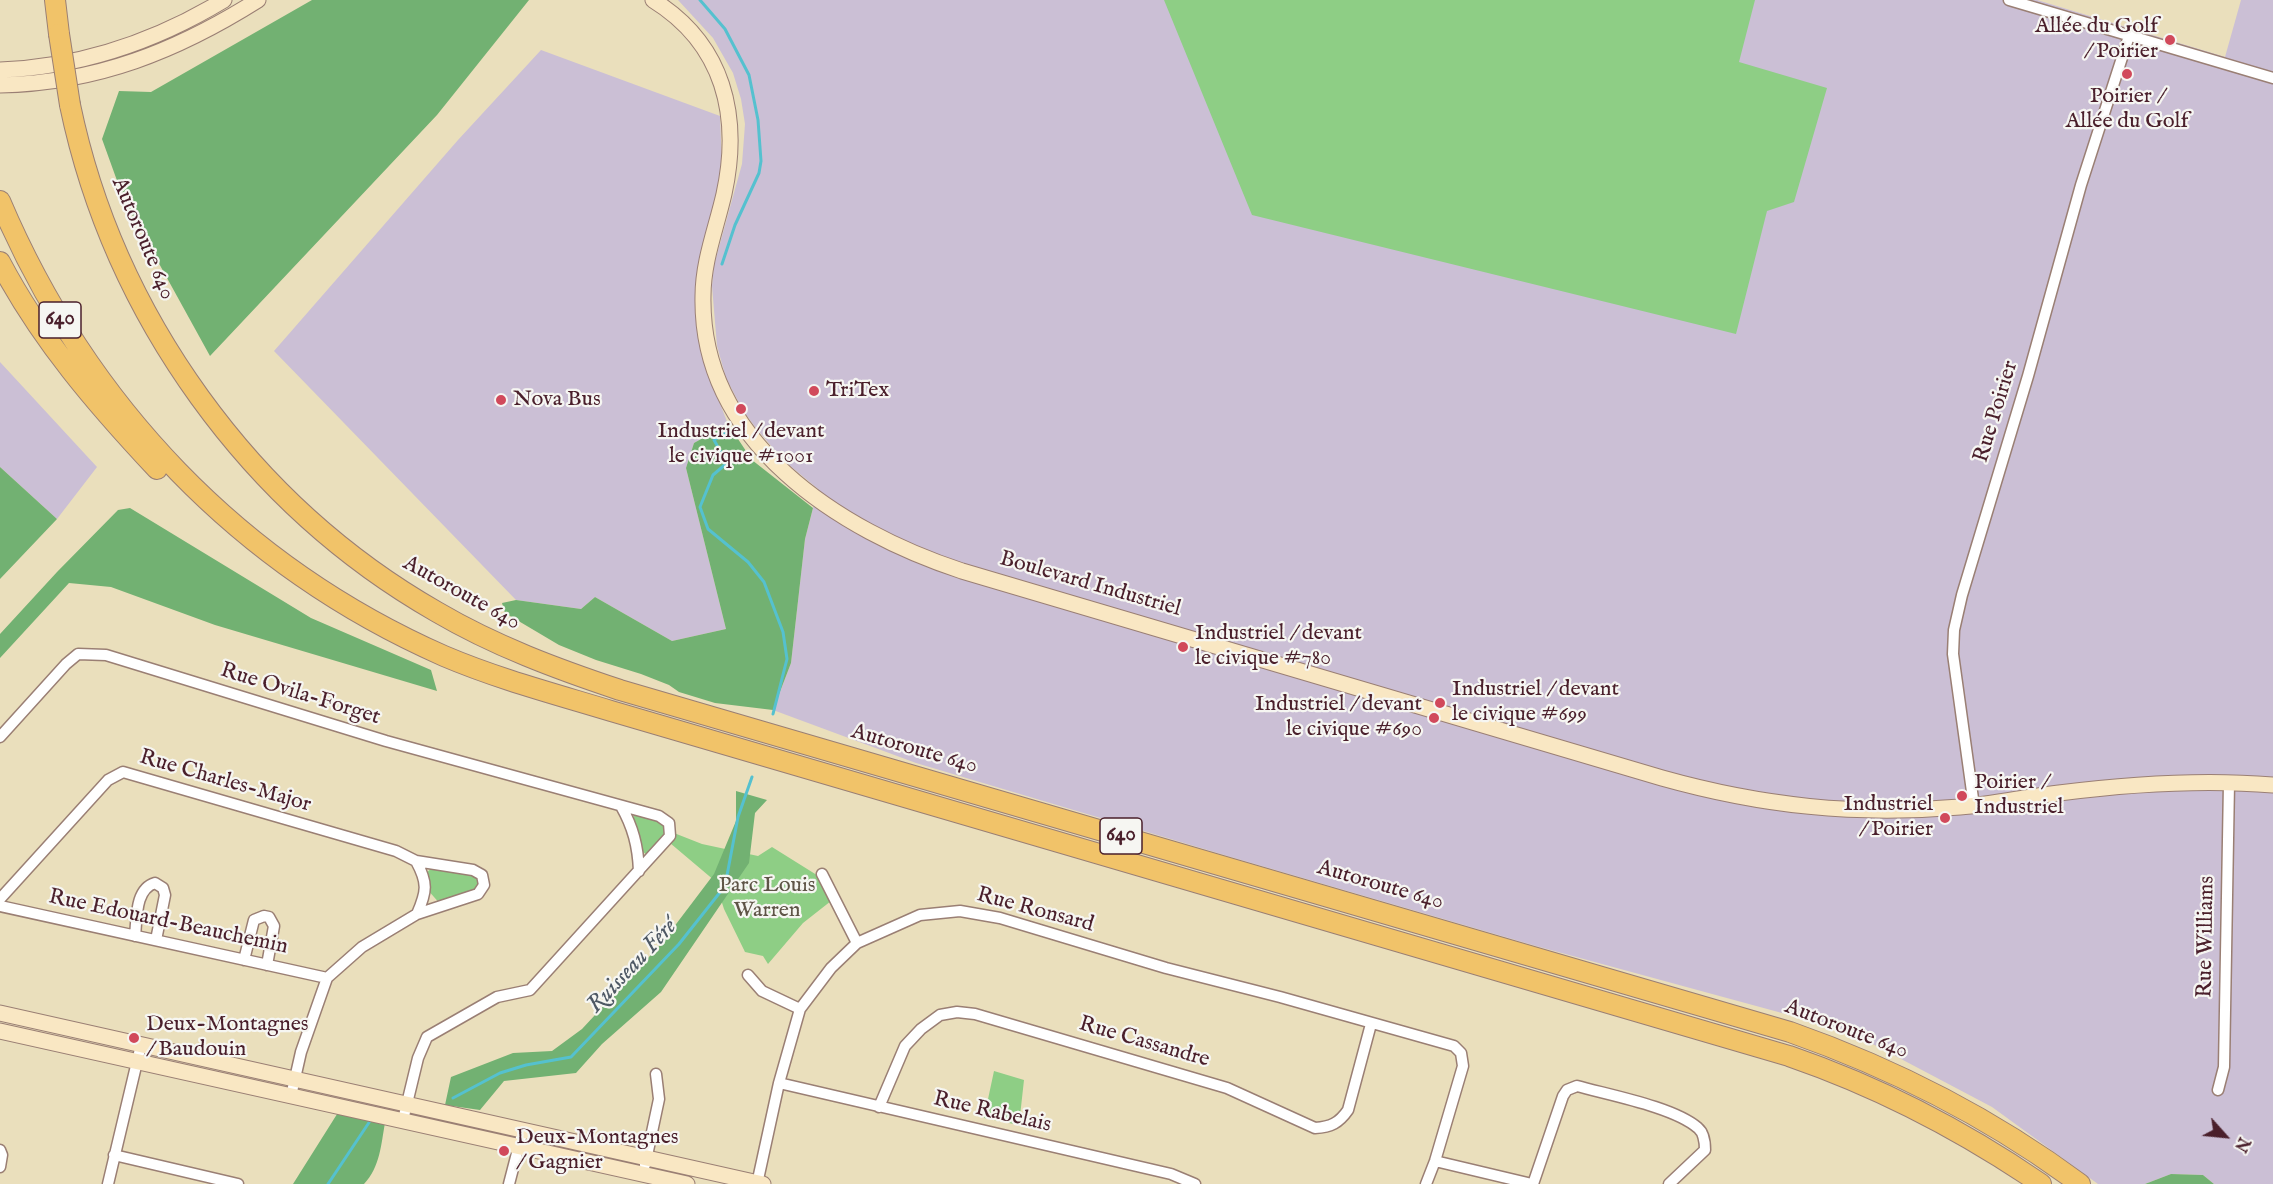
<!DOCTYPE html>
<meta charset="utf-8">
<style>
body{margin:0}
#map{position:relative;width:2273px;height:1184px;overflow:hidden;background:#eadfbc;font-family:"IM FELL English",serif}
canvas{display:block}
.north{position:absolute;left:2195px;top:1106px;width:60px;height:60px;-webkit-text-stroke:4px #f6f6f2;paint-order:stroke;rotate:117deg;font-size:16px;font-weight:700;line-height:24px;text-align:center;color:#4a1f2b}
.north::after{content:'';display:block;margin:auto;width:21px;height:27px;background:#4a1f2b;clip-path:polygon(50% 0,100% 100%,50% 72%,0 100%)}
</style>
<div id="map">
<canvas width="2273" height="1184"></canvas>
<div class="north">N</div>
</div>
<script>
const context = document.querySelector('canvas').getContext('2d');
context.lineJoin = 'round';
function paint(path, color) { context.fillStyle = color; context.fill(path, 'evenodd'); }
function stroke(path, color, width, dash) { context.strokeStyle = color; context.lineWidth = width; context.lineCap = dash ? 'butt' : 'round'; context.setLineDash(dash || []); context.stroke(path); }
function write(font, color, halo, rows, align = 'center') {
  context.font = font + ' "IM FELL English",serif'; context.lineWidth = 4.5; context.setLineDash([]); context.textBaseline = 'middle'; context.strokeStyle = halo; context.fillStyle = color; for (const [text, x, y, turn = 0] of rows) {
    context.save(); context.translate(x, y); context.rotate((+turn || 0) * Math.PI / 180); context.textAlign = isNaN(turn) ? turn : align; if (halo) context.strokeText(text, 0, 0); context.fillText(text, 0, 0); context.restore();
  }
}
paint(new Path2D(`
 M678,0h1359l188,57 16,-57h32v1184h-59l-11,-9 -32,-1 -26,10h-47l-106,-77 -144,-76 -312,-85 -305,-89 -315,-94 -143,-53 18,-47 14,-124 13,-50 -35,-29 -28,-33 -13,-18 -16,-31 -9,-32 -5,-60 2,-21 28,-101 3,-40 -4,-25 -8,-26 -20,-35z
 M541,50l179,66 2,49 -26,137 5,38 9,38 18,46 -34,19 -8,25 40,161 -54,12 -77,-44 -14,12 -65,-9 -242,-249 184,-211z
 M0,362l97,105 -40,52 -57,-52z`), '#cbbfd5');
paint(new Path2D(`
 M1164,0h591l-16,62 88,26 -33,114 -27,9 -31,123 -484,-119z
 M636,813l23,3 11,20 -21,20 -11,-7 -8,-28z
 M674,833l28,11 56,12 14,-9 48,30 11,24 -28,22 -35,41 -5,-8 -18,-4 -21,-43 -9,-28 -45,-38z
 M436,864l46,11 -4,19 -36,12 -16,-18 -2,-13z
 M994,1071l30,9 -5,45 -35,-7z`), '#8ece85');
paint(new Path2D(`
 M312,0h217l-92,115 -227,241 -86,-156 -22,-61 17,-48 32,1z
 M728,424l24,36 61,48 -8,31 -14,124 -18,47 -58,-7 -36,-11 -10,-7 -28,-11 -45,-14 -37,-15 -54,-32 -3,-10 14,-3 65,9 14,-12 77,44 54,-12 -40,-161 8,-25z
 M0,467l57,52 -57,60z
 M130,508l181,110 120,52 6,21 -222,-66 -104,-38 -42,-4 -69,75v-24l57,-62 61,-62z
 M736,791l31,9 -12,13 -6,50 -88,129 -59,52 -26,29 -72,8 -24,29 -35,-5 6,-28 62,-24 39,-2 30,-22 79,-85 53,-70 22,-53z
 M339,1111l46,12c-4,22 -5,44 -21,61h-71z
 M2171,1174l32,1 11,9h-69z`), '#72b172');
stroke(new Path2D(`
 M700,0l25,29 24,46 9,45 3,41 -2,12 -24,52 -13,39
 M727,432l-13,8 13,23 -14,12 -13,32 8,22 40,33 16,20 19,50 4,27 -14,55
 M453,1098l47,-25 26,-8 45,-8 108,-113 46,-58 13,-69 14,-40
 M328,1184l42,-63`), '#55c1cf', 3);
const street = new Path2D(`
 M2009,0l264,78
 M0,737l66,-73 12,-10 28,1 280,86 273,75 10,7 1,13 -140,154 -33,7 -70,40 -9,21 -15,62
 M621,806c12,21 17,40 18,65
 M1974,806l-21,-152 1,-24 8,-35 66,-219 53,-191 48,-149
 M416,861c12,22 11,30 1,53
 M822,874l35,69
 M0,899l108,-119 15,-8 273,79 20,10 57,9 9,5 2,10 -6,9 -61,20 -55,33 -35,31 -26,74 -10,44
 M0,906l327,72
 M135,936c2,-18 0,-47 20,-53l8,5 2,7 -9,45
 M244,960l10,-40 10,-4 5,1 5,9 -7,39
 M748,975l14,16 38,18
 M779,1083l392,91 24,10
 M2218,1090l6,-23 5,-284
 M879,1107l26,-61 16,-17 19,-14 17,-3 18,2 252,74 88,40c16,-1 24,-5 33,-18l23,-86
 M0,1150l2,5 -2,12
 M114,1155l124,29
 M1435,1161l97,23
 M645,1165l14,-66 -3,-25
 M108,1184l33,-139
 M509,1184l14,-54
 M757,1184l22,-101 21,-74 31,-41 26,-25 63,-28 40,-4 40,7 166,50 114,29 174,49 7,7 2,13 -28,95 -9,23
 M1533,1184l30,-88 4,-6 10,-4c32,9 97,21 121,42 6,5 7,14 7,22l-36,34`);
const secondary = new Path2D(`
 M653,0c71,44 88,116 71,194 -8,35 -21,67 -21,102 -3,146 137,235 259,275l700,207c100,28 193,38 298,29 33,-3 66,-10 99,-14 70,-9 143,-14 214,-8
 M0,70c80,-3 156,-29 224,-70
 M0,85c97,-2 177,-34 258,-85
 M0,1013l763,171
 M0,1031l687,153`);
const highway = new Path2D(`
 M55,0l4,34
 M70,105c44,211 180,400 367,507 58,34 120,57 183,78l1170,342c105,37 201,86 290,152
 M0,201c87,205 240,365 444,455 54,23 111,38 167,55l1178,345c90,31 173,74 252,128
 M0,262c41,78 97,143 157,207`);
stroke(street, '#9a7f74', 13);
stroke(secondary, '#9a7f74', 17);
stroke(highway, '#9a7f74', 22);
stroke(street, '#fff', 10);
stroke(secondary, '#f9e7c3', 15);
stroke(highway, '#f1c369', 20);
const highwayBridge = new Path2D(`
 M59,34l11,71`);
stroke(highwayBridge, '#9a7f74', 22, []);
stroke(highwayBridge, '#f1c369', 20);
for (const [x, y, r, color] of [
 [2170,40,6,"#d1495b"],
 [2127,74,6,"#d1495b"],
 [814,391,6,"#d1495b"],
 [501,400,6,"#d1495b"],
 [741,409,6,"#d1495b"],
 [1183,647,6,"#d1495b"],
 [1440,703,6,"#d1495b"],
 [1434,718,6,"#d1495b"],
 [1962,796,6,"#d1495b"],
 [1945,818,6,"#d1495b"],
 [134,1038,6,"#d1495b"],
 [504,1151,6,"#d1495b"]
]) { const dot = new Path2D(); dot.arc(x, y, r, 0, 2 * Math.PI); context.fillStyle = color; context.fill(dot); stroke(dot, '#f6f6f2', 2); }
for (const [x, y, w] of [
 [60,320,42],
 [1121,836,42]
]) { const box = new Path2D(); box.roundRect(x - w / 2, y - 18, w, 36, 4.5); context.fillStyle = '#f6f6f2'; context.fill(box); stroke(box, '#4a1f2b', 1.5); }
write('bold 21px', '#4a1f2b', null, [
 ["640",60,320],
 ["640",1121,836]
]);
write('22px', '#4a1f2b', '#f6f6f2', [
 ["Allée du Golf",2158,27,"right"],
 ["/ Poirier",2158,52,"right"],
 ["Poirier /",2127,97,"center"],
 ["Allée du Golf",2127,122,"center"],
 ["TriTex",826,391],
 ["Nova Bus",513,400],
 ["Industriel / devant",741,432,"center"],
 ["le civique #1001",741,457,"center"],
 ["Industriel / devant",1195,634],
 ["le civique #780",1195,659],
 ["Industriel / devant",1452,690],
 ["le civique #699",1452,715],
 ["Industriel / devant",1422,705,"right"],
 ["le civique #690",1422,730,"right"],
 ["Poirier /",1974,783],
 ["Industriel",1974,808],
 ["Industriel",1933,805,"right"],
 ["/ Poirier",1933,830,"right"],
 ["Deux-Montagnes",146,1025],
 ["/ Baudouin",146,1050],
 ["Deux-Montagnes",516,1138],
 ["/ Gagnier",516,1163]
], 'left');
write('22px', '#4a1f2b', '#f6f6f2', [
 ["Autoroute 640",142,239,67],
 ["Rue Poirier",1997,412,-73],
 ["Boulevard Industriel",1090,585,16],
 ["Autoroute 640",461,594,29],
 ["Rue Ovila-Forget",300,695,17],
 ["Autoroute 640",914,750,16],
 ["Rue Charles-Major",225,782,16],
 ["Autoroute 640",1380,886,16],
 ["Rue Ronsard",1035,911,15],
 ["Rue Edouard-Beauchemin",168,923,12],
 ["Rue Williams",2207,937,-89],
 ["Autoroute 640",1846,1030,21],
 ["Rue Cassandre",1144,1043,16],
 ["Rue Rabelais",992,1113,13]
]);
write('22px', '#5e5446', '#f6f6f2', [
 ["Parc Louis",767,886],
 ["Warren",767,911]
]);
write('italic 24px', '#4e5864', '#f6f6f2', [
 ["Ruisseau Féré",633,967,-47]
]);
</script>
